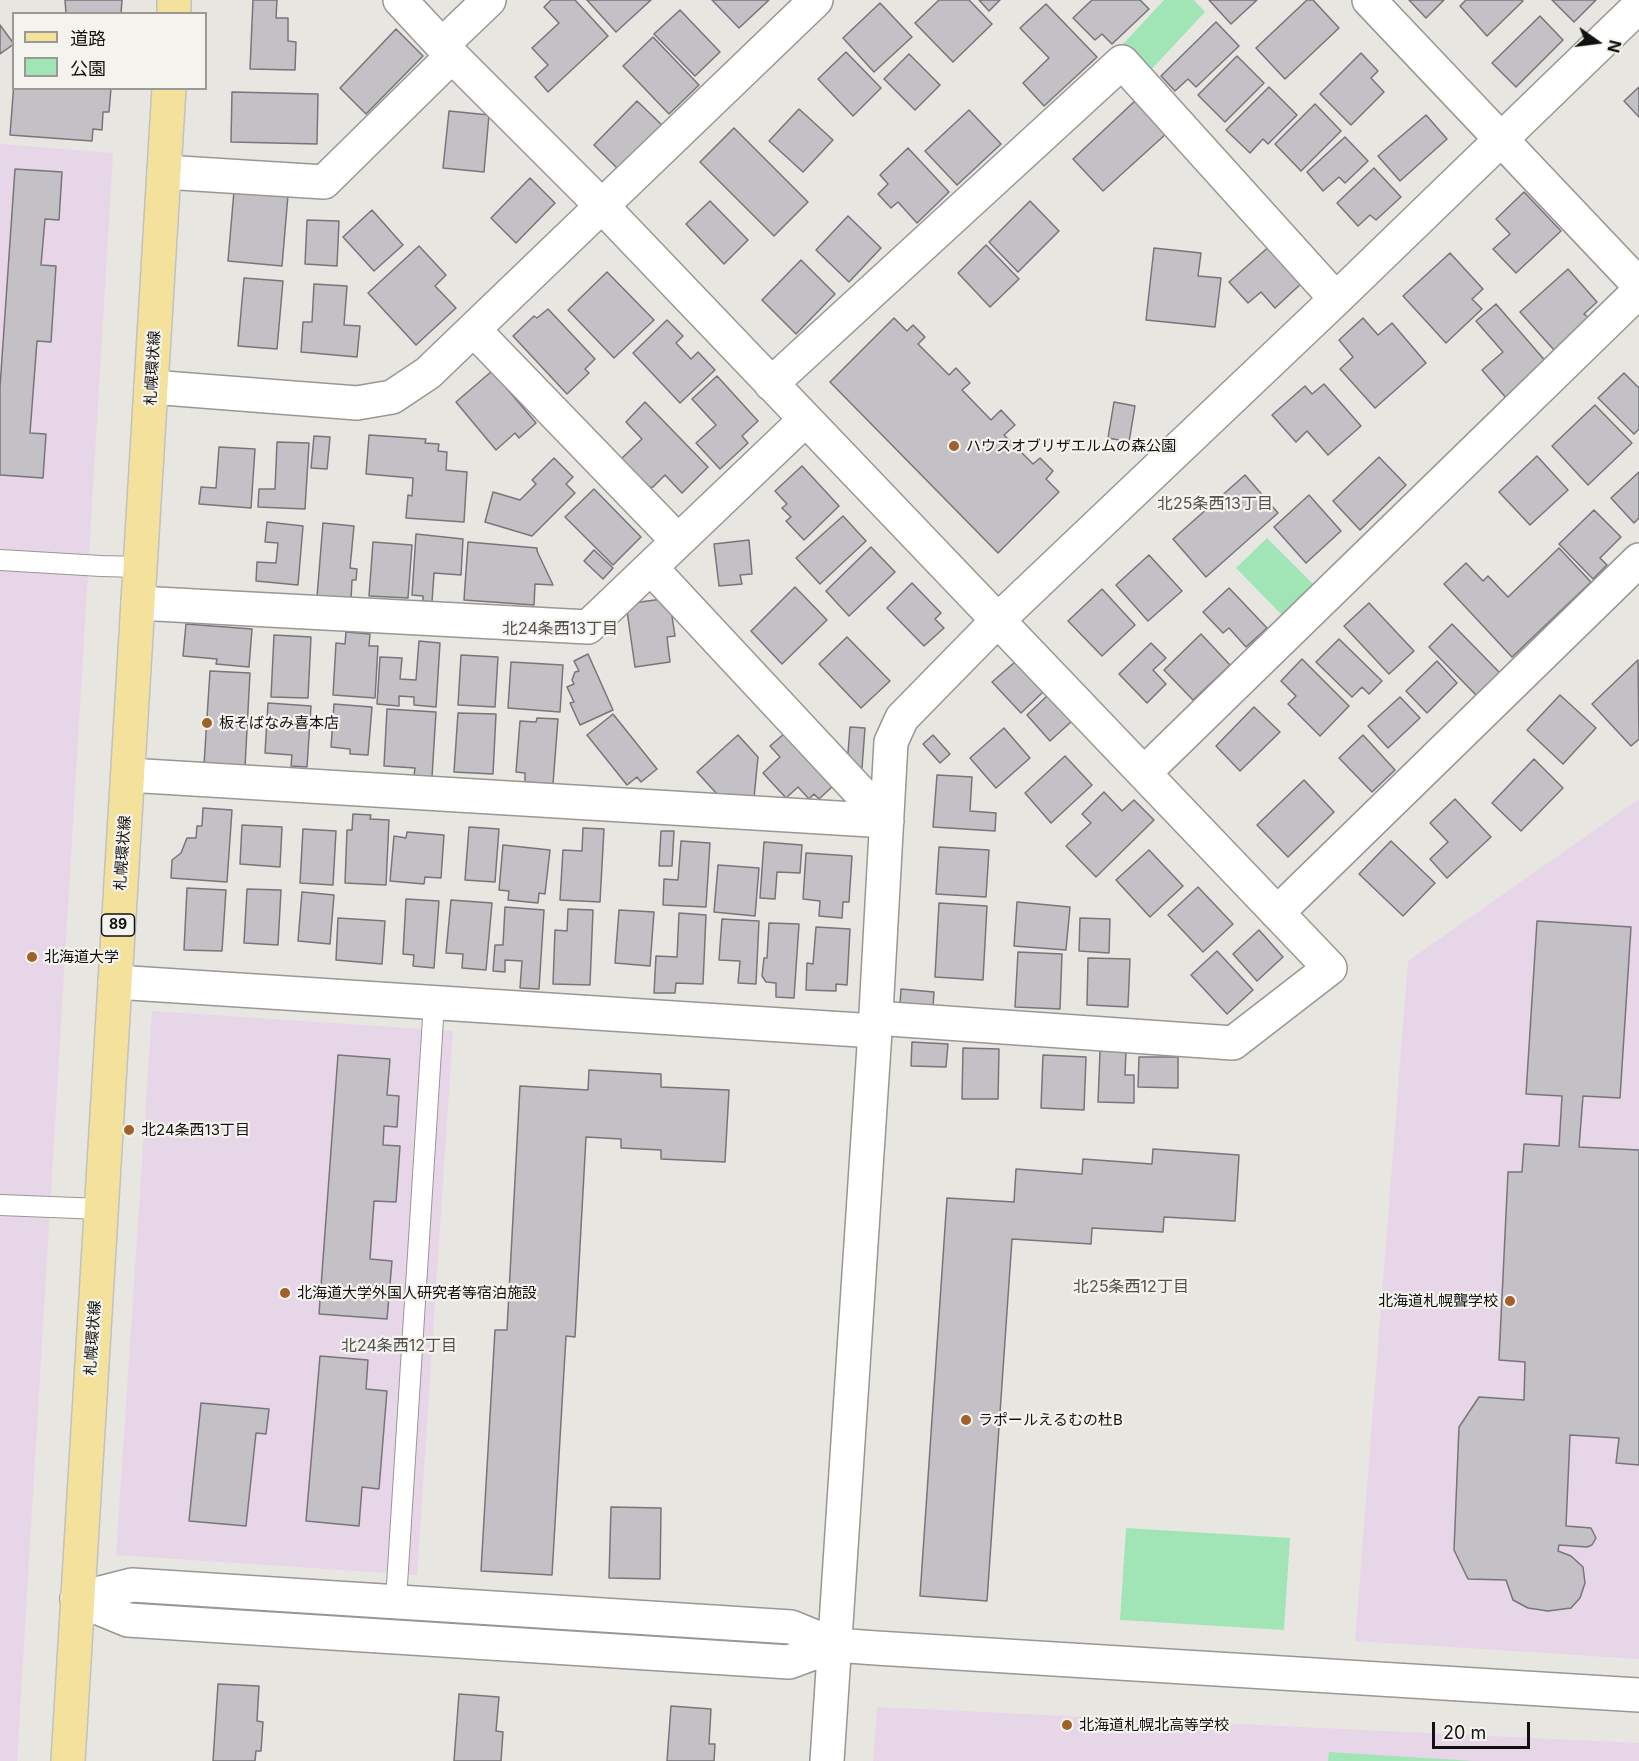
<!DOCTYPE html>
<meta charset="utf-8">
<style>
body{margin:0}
#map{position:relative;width:1639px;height:1761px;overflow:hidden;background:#e8e6e1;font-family:Inter,"Noto Sans JP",sans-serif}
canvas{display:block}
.legend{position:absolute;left:12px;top:12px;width:195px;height:78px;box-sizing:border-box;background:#f5f3ee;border:2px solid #9a9995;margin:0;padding:8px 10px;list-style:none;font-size:18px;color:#11110f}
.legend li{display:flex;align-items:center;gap:12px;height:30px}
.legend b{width:30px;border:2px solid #9a9995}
.north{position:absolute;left:1567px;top:12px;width:60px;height:60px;-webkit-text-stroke:4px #f5f3ee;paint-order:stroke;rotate:104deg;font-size:16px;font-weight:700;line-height:24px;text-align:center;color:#11110f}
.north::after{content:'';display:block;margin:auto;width:21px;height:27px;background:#11110f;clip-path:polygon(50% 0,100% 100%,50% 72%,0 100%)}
.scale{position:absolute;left:1432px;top:1722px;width:98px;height:27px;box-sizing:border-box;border:3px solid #11110f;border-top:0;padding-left:8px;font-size:18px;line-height:21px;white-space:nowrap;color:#11110f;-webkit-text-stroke:4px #f5f3ee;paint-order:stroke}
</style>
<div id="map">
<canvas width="1639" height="1761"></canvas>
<ul class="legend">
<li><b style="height:8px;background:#f4e19c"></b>道路</li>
<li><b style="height:16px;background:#a1e5b6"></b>公園</li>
</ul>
<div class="north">N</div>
<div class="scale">20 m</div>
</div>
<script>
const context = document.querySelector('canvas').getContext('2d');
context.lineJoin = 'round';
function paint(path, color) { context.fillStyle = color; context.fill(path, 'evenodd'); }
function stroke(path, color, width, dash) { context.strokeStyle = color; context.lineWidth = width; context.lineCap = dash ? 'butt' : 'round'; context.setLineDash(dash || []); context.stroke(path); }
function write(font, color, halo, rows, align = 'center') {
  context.font = font + ' Inter,"Noto Sans JP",sans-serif'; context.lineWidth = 4.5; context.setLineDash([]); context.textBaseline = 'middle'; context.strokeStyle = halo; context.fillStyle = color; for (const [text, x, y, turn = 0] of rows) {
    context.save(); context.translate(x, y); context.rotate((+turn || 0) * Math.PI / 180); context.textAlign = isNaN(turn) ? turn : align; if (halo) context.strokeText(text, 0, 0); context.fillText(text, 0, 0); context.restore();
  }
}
paint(new Path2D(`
 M0,144l113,9 -96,1608h-17z
 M1639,799v860l-284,-18 53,-680z
 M152,1011l301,20 -36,544 -301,-20z
 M877,1707l762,36v18h-766z`), '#e7d6e7');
paint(new Path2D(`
 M1164,0h30l11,12 -57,61 -26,-28z
 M1267,538l47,47 -32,30 -46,-47z
 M1126,1528l164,10 -6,92 -164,-10z
 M1329,1752l145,9h-146z`), '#a1e5b6');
const building = new Path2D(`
 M65,0h57l-1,14h-55z
 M253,0h24l-1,18h12v23l8,1 -1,28 -45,-1z
 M551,0h24l33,36 -60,56 -13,-15 13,-12 -16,-17 27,-25 -15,-16z
 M587,0h64l-35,32z
 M712,0h57l-30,28z
 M939,0h30l23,24 -39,38 -38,-39z
 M979,0h21l-11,11z
 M1092,0h48l9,9 -37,35 -10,-10 -7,6 -22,-22z
 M1209,0h48l-26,24z
 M1307,0h6l26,28 -54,51 -29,-31z
 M1409,0h35l-18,18z
 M1466,0h56l1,1 -36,35 -27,-30z
 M1552,0h44l-22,22z
 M880,3l32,34 -38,35 -31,-34z
 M1046,4l51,53 -53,49 -21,-23 26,-25 -29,-30z
 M680,10l40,42 -25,24 -41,-42z
 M1540,16l23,24 -47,47 -24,-24z
 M1216,22l23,24 -43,41 -8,-8 -13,12 -14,-15z
 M0,25l14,19 -14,10z
 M396,29l27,27 -57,58 -26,-26z
 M653,37l46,48 -30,29 -46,-48z
 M846,52l35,36 -28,28 -35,-37z
 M1361,53l17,18 -7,7 13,14 -33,33 -31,-31z
 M909,54l31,31 -25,25 -31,-31z
 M1237,56l27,27 -39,39 -27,-27z
 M14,82v6h97l-2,24h-6l-1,18 -9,-1 -1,12 -82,-6z
 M1269,87l28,28 -29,29 -5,-5 -13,14 -24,-23z
 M1639,87v30l-15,-16z
 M232,92l86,2 -1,50 -86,-2z
 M1136,100l31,33 -64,58 -30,-32z
 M637,101l29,28 -43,45 -29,-29z
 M1315,104l26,27 -40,40 -26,-27z
 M799,109l34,31 -30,32 -34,-31z
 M969,110l32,34 -44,41 -32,-34z
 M449,111l40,4 -5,57 -41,-4z
 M1426,115l21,24 -47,42 -22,-25z
 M734,128l74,74 -34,34 -74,-74z
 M1345,137l23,24 -23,22 -6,-6 -16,14 -16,-19z
 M908,148l41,44 -32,31 -19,-21 -7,6 -13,-14 10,-10 -8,-9z
 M1374,168l27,29 -25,23 -6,-5 -12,11 -21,-23z
 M15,169l47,3 -3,48 -14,-1 -4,46 15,1 -5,76 -14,-1 -7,92 16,1 -3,44 -43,-3v-88z
 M530,178l25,25 -39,40 -25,-25z
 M234,191l54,4 -6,71 -54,-5z
 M1524,192l37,39 -45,42 -23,-24 17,-15 -14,-15z
 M710,201l38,39 -24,24 -38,-40z
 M1030,201l29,30 -41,41 -29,-30z
 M372,210l31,35 -29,26 -31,-34z
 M848,216l33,32 -32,34 -33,-32z
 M307,220l32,1 -2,45 -32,-2z
 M1272,244l32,37 -29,27 -14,-16 -13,11 -19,-21z
 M986,245l33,34 -29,28 -32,-34z
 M419,246l27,29 -11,11 21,22 -40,37 -48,-52z
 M1154,248l47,5 -3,23 23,2 -6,49 -69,-7z
 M1450,253l33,36 -11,10 10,10 -36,34 -43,-47z
 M801,260l34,34 -39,40 -34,-34z
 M1568,269l29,33 -13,12 5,4 -35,32 -34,-38z
 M607,272l47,48 -40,38 -46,-48z
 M244,278l39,3 -6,68 -39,-3z
 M314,284l33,2 -3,39 16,1 -3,31 -56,-5 2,-30h9z
 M1496,304l52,60 -41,35 -25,-29 21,-18 -27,-31z
 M548,309l47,50 -10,10 4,4 -22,21 -54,-58 21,-20 3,2z
 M894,318l13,13 6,-6 12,12 -7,7 31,31 7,-7 14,15 -8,7 29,30 10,-10 14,15 -11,10 29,29 7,-6 13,13 -7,8 13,13 -61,61 -168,-171z
 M1363,318l15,17 14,-12 34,40 -51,45 -35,-39 13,-12 -14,-17z
 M667,320l16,16 -7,7 15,16 7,-7 17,18 -35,33 -47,-50z
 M492,371l44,52 -17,15 -4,-5 -19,17 -40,-48z
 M1624,373l15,15v41l-5,5 -36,-36z
 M717,376l41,45 -16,15 6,7 -28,26 -24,-26 20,-18 -24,-26z
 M1324,384l37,42 -33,29 -21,-24 -11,11 -24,-27 33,-29 7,8z
 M645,402l63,65 -26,26 -17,-18 -12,12 -5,1 -28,-28 22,-21 -16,-17z
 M1114,402l21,4 -6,36 -21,-4z
 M1595,405l37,38 -44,42 -36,-39z
 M369,435l57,4 -1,4 14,1 -1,7 9,1 -1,18 21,2 -3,50 -58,-4 2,-23 4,1 1,-18 -47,-4z
 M314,436l16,1 -3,32 -16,-1z
 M277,442l32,1 -4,66 -47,-2 1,-18h16z
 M219,447l36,2 -4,59 -52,-4 2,-17 15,1z
 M1537,456l31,34 -38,35 -31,-33z
 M1379,457l27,28 -46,45 -27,-29z
 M554,458l19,19 -7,7 9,9 -43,43 -47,-14 8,-30 27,8 16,-16 -4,-4z
 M802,466l37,40 -35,34 -18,-19 5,-4 -9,-9 5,-4 -12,-13z
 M1639,472v46l-5,5 -23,-25z
 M1245,475l33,38 -72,64 -33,-38z
 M594,489l47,48 -28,28 -48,-48z
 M1309,495l32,36 -35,32 -32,-36z
 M1594,510l27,27 -21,21 7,7 -14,14 -34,-35z
 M843,516l23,25 -46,43 -24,-26z
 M267,522l36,4 -5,59 -42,-4 1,-19 19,1 2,-20 -13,-1z
 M323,523l31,3 -4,42 7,1 -1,11h-4l-1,20 -34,-3z
 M416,534l47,5 -2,36 -27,-2 -2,29 -9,-1v-5l-11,-1z
 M749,540l3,34 -12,1 2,9 -23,2 -5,-42z
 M373,542l39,3 -4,53 -39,-2z
 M468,542l69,6v3l16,34 -18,-1 -1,21 -70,-5z
 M871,547l24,25 -46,44 -23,-25z
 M1559,548l32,34 -79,75 -68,-73 22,-21 17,18 5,-5 20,21z
 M594,550l19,18 -10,11 -19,-18z
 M1149,555l33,36 -34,30 -32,-36z
 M912,583l29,30 -6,6 9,9 -20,18 -37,-38z
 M795,587l32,33 -45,44 -31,-33z
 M1229,588l38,40 -21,19 -17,-19 -6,5 -20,-21z
 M1102,589l33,36 -33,31 -34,-35z
 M662,599l8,4 5,33 -8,1 3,25 -35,5 -9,-63z
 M1369,603l45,48 -25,23 -45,-48z
 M186,624l66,5 -3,38 -33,-3 1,-5 -34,-3z
 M1452,624l49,50 -23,23 -49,-50z
 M346,632l24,2 -1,12h9l-3,52 -42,-3 3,-52 9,1z
 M1201,634l29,31 -37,35 -29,-30z
 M274,635l37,2 -3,61 -37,-1z
 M847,637l43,44 -29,27 -42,-44z
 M1339,639l43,42 -13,13 -7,-7 -10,10 -36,-35z
 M419,641l21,2 -4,64 -22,-2v-8l-15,-1v10l-22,-2 3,-47 22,1 -2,21 16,1z
 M1151,643l15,15 -13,12 13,14 -19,19 -28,-29z
 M588,654l25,56 -33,15 -10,-22 4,-1 -7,-15 7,-3 -2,-4 3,-8 4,-1 -5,-10z
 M461,655l37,2 -3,50 -37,-2z
 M1302,659l47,47 -29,30 -32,-32 8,-8 -15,-15z
 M1638,660l1,79 -8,7 -39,-42z
 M1437,661l20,22 -30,30 -21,-22z
 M511,662l52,3 -3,47 -52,-4z
 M1015,662l28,30 -22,21 -29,-31z
 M210,671l40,2 -5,94 -41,-2z
 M1048,695l24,26 -22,20 -23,-26z
 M1560,695l36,33 -33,36 -36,-34z
 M1400,697l20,21 -32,30 -20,-22z
 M268,703l43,3 -4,61 -16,-1 1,-11 -27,-2z
 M334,704l38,3 -4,48 -18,-1v-5l-19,-2z
 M1254,707l26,25 -40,39 -24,-25z
 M387,709l49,3 -4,65 -18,-1 1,-8 -31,-2z
 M458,713l38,1 -3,60 -39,-2z
 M613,714l44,55 -16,13 -4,-5 -10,8 -40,-50z
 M537,718l21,1 -5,65 -28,-2v-9l-9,-1 4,-51 16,1z
 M850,727l15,1 -3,40 -15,-2z
 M1004,728l26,30 -34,30 -26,-30z
 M785,733l48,53 -14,13 -5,-5 -5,5 -11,-12 -12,11 -23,-25 17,-16 -10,-11z
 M738,735l20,22 -4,41 -37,-4 -20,-22z
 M933,735l17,19 -10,9 -17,-19z
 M1363,735l32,35 -23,22 -33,-34z
 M1065,756l27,29 -41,38 -26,-30z
 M1534,759l29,29 -42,43 -29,-28z
 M937,775l35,2 -2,34 26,2 -1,18 -62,-4z
 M1304,780l30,32 -46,45 -31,-32z
 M1104,792l18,19 12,-11 20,20 -58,57 -30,-31 25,-23 -9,-9z
 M1455,799l36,38 -44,41 -17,-19 18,-17 -18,-19z
 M203,808l29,2 -5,72 -56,-4 1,-18 9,-7 6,-15h9l1,-12h5z
 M353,814l18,1 -1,4 19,1 -3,65 -41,-2 2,-53h5z
 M242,825l40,2 -2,40 -40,-3z
 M469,827l30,2 -4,53 -30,-2z
 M583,828l21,1 -4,73 -40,-2 3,-50 19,1z
 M303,829l33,2 -3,54 -33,-2z
 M661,831h13l-2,35h-13z
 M407,832l37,3 -3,43 -16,-1 -1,7 -34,-3 4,-45 12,2z
 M681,841l29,2 -4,64 -43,-2 1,-26 14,1z
 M1391,841l44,42 -32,33 -44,-42z
 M764,842l38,3 -2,28 -23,-1 -2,27 -15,-1z
 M503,845l47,5 -5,44 -6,-1 -1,10 -30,-3 1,-9 -10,-1z
 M939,847l50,3 -3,47 -50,-3z
 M1149,850l34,36 -33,31 -34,-37z
 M806,853l46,3 -3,46h-6l-1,16 -23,-2 1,-15 -17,-2z
 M718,865l41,3 -4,48 -41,-4z
 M1198,887l35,37 -30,28 -35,-37z
 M187,888l39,2 -4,61 -38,-1z
 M247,889l34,1 -3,55 -34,-2z
 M302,892l32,3 -4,49 -32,-3z
 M406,899l33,2 -5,67 -21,-2 1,-11 -11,-1z
 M451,900l41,3 -6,67 -24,-2 1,-14 -17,-1z
 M1017,902l53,5 -4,43 -52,-4z
 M939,903l48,3 -4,74 -48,-3z
 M505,907l39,3 -5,79 -19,-1 2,-27 -17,-1v12l-12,-1 2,-26h8z
 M568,909l25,1 -3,75 -37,-1 2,-54 12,1z
 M619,910l35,2 -4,54 -35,-3z
 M679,913l27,2 -3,69 -27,-1 -1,10h-21l2,-37 21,1z
 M338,918l47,3 -3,43 -46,-4z
 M1080,918l30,1 -1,34 -30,-2z
 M722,919l37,2 -3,63 -18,-1 2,-22 -21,-1z
 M1537,921l94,6 -11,171 -37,-2 -4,51 60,3v315l-23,-2 3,-25 -49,-3 -4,91 25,2 5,10 -4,7 -5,2 -28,-2 -1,6 13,5 12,11 2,16 -5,15 -9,10 -23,3 -20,-3 -15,-8 -7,-20 -38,-1 -14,-29 5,-123 20,-30 45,3 1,-38 -26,-2 9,-188h14l2,-28 35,2 3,-50 -36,-2z
 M769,923l30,1 -5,74 -18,-1v-14l-10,-1 -4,-6 2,-18h3z
 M816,927l34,2 -3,56 -11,-1v7l-30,-1 1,-27 6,1z
 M1259,930l24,27 -26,24 -24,-27z
 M1217,951l36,39 -26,24 -36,-39z
 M1018,952l44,2 -2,55 -45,-2z
 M1088,958l42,1 -2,48 -41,-2z
 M901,989l33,3 -1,15 -33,-2z
 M912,1042l36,2 -2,23 -35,-1z
 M963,1048l36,1 -1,50h-36z
 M1100,1051h26l-1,24h9v28l-36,-1z
 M338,1055l52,4 -3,36 12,1 -2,31 -13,-1 -1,19 17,1 -4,56 -22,-1 -4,58 22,2 -5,58 -68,-5z
 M1043,1055l43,2 -2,53 -43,-2z
 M1139,1057h39v31l-40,-1z
 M589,1070l72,4v13l68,3 -4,72 -64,-3v-9l-40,-2v-9l-35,-2 -11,200 -9,-1 -14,239 -71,-4 14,-241h12l13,-244 68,4z
 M1153,1149l86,6 -4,66 -71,-4 -1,15 -71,-4 -1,16 -79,-5 -25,362 -67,-5 27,-398 67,4 2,-33 66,5 1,-15 69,5z
 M320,1356l48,4 -2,29 21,2 -8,98 -17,-2 -3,39 -53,-5z
 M201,1403l68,6 -3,25 -10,-1 -10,93 -57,-5z
 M611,1507l50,1 -1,71 -51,-1z
 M218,1684l41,2 -2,35 6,1 -2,29h-5l-1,10h-42z
 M459,1694l40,3 -3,34 7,1 -2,29h-47z
 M671,1706l40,3 -2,35h6l-1,17h-47z`);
paint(building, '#c3c1c6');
stroke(building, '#77757a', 1.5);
const lane = new Path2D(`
 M0,560l101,6 39,1
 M0,1205l101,4
 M396,1600l38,-597`);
const street = new Path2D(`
 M400,0l52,56 149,149 729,763 -97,75 -358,-25
 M1369,0l270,285
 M442,45l47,-45
 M164,172l160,10 128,-126
 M474,330l204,211
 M771,384l351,-322 214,237
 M151,387l206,16 35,-6 36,-24 388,-373
 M651,568l236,253
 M138,603l450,24 217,-207
 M1144,773l495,-482
 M128,775l759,46
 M1277,913l362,-353
 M115,982l760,49
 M77,1599l55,-14 659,42 44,18 41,3 763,47
 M77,1599l51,21 661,42 46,-17
 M827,1761l48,-730 16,-289 11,-24 95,-97 339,-322 303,-293`);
const primary = new Path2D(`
 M174,14v-14
 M68,1761l101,-1673`);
stroke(lane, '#989792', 22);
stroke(street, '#989792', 36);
stroke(primary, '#c1c1c1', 36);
stroke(lane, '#fff', 20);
stroke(street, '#fff', 33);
stroke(primary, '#f4e19c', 33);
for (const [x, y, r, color] of [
 [954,446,6,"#a1612a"],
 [207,723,6,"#a1612a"],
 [32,957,6,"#a1612a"],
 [129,1130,6,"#a1612a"],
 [285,1293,6,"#a1612a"],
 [1510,1301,6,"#a1612a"],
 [966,1420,6,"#a1612a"],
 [1067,1725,6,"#a1612a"]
]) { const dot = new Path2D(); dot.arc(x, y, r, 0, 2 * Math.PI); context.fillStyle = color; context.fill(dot); stroke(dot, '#f5f3ee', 2); }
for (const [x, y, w] of [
 [118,925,33]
]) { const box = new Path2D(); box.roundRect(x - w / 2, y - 11, w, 22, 4.5); context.fillStyle = '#f5f3ee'; context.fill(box); stroke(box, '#11110f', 1.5); }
write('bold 14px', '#11110f', null, [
 ["89",118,925]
]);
write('15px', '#11110f', '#f5f3ee', [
 ["札幌環状線",153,368,-87],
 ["札幌環状線",123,853,-86],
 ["札幌環状線",93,1338,-86]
]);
write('15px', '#11110f', '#f5f3ee', [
 ["ハウスオブリザエルムの森公園",966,446],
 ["板そばなみ喜本店",219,723],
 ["北海道大学",44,957],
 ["北24条西13丁目",141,1130],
 ["北海道大学外国人研究者等宿泊施設",297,1293],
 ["北海道札幌聾学校",1498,1301,"right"],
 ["ラポールえるむの杜B",978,1420],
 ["北海道札幌北高等学校",1079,1725]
], 'left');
write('16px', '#52514d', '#f5f3ee', [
 ["北25条西13丁目",1215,504],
 ["北24条西13丁目",560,629],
 ["北25条西12丁目",1131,1287],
 ["北24条西12丁目",399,1346]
]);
</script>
